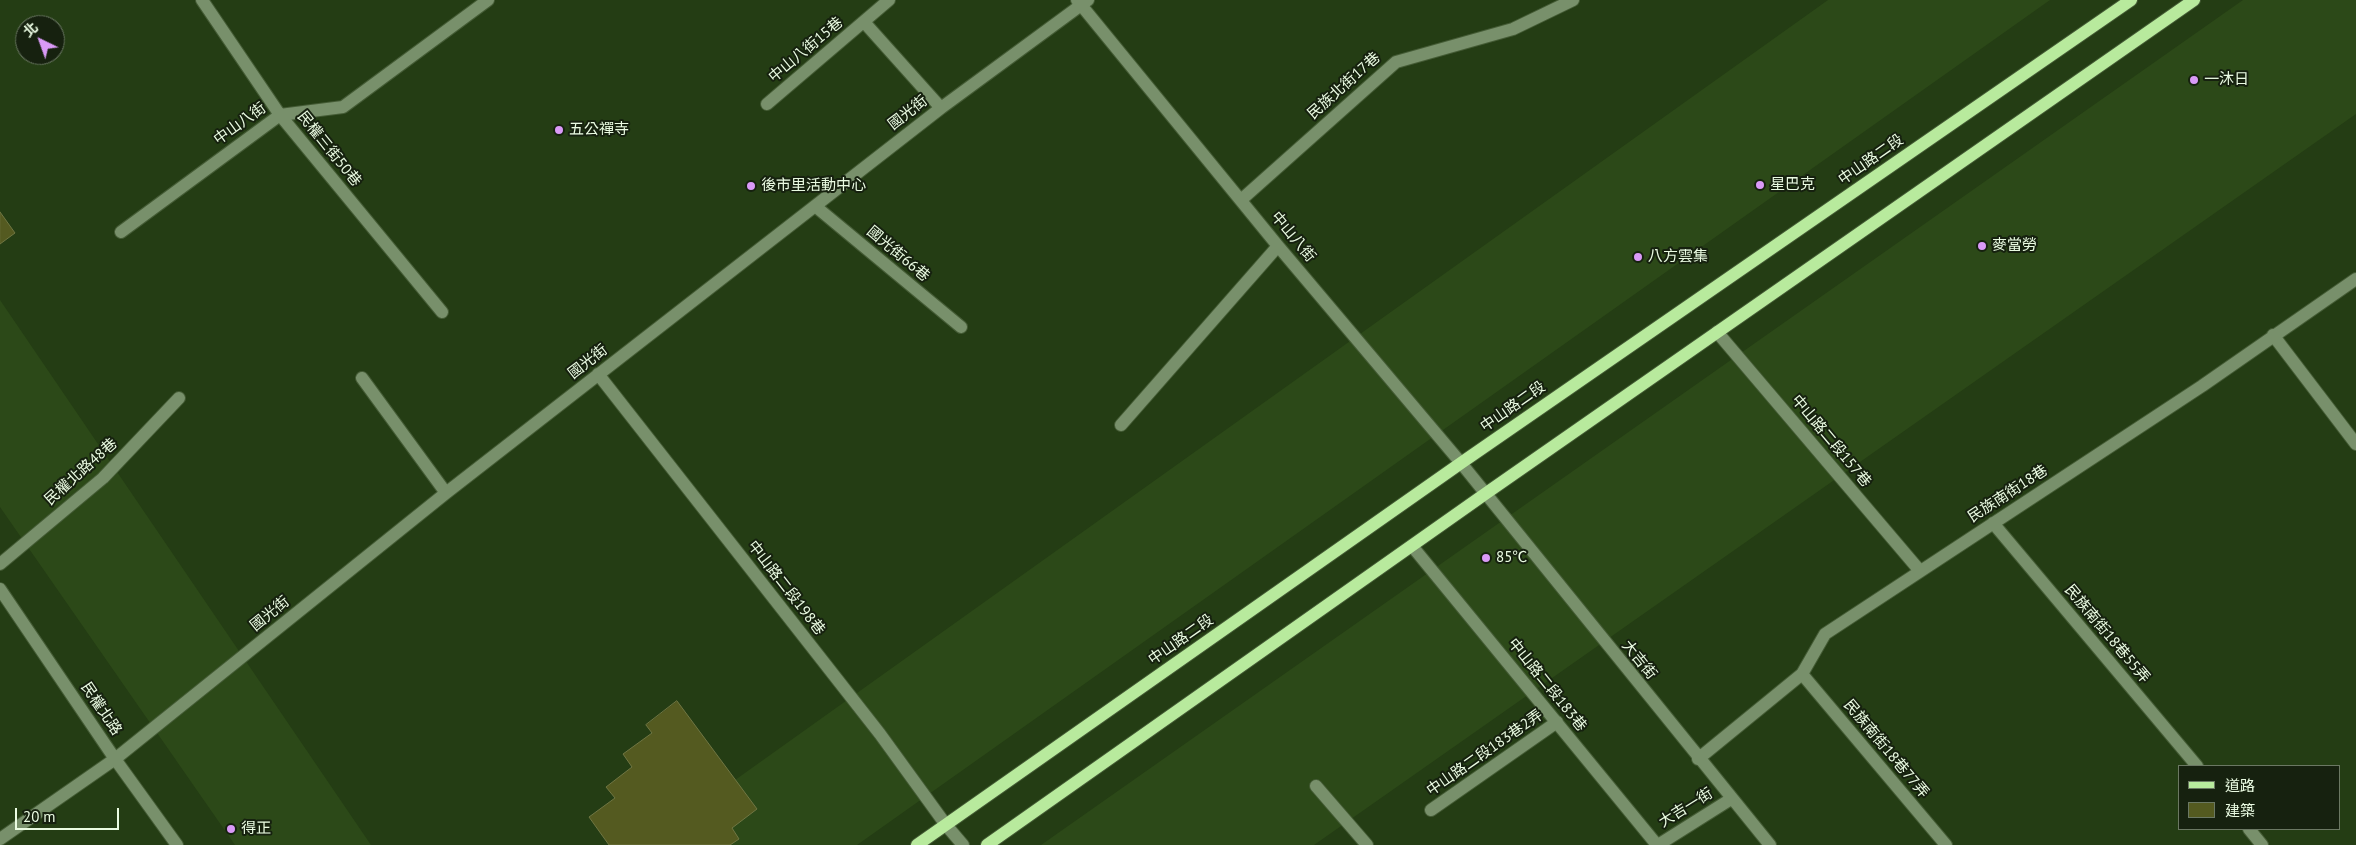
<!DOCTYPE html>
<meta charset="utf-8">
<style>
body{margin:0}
#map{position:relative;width:2356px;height:845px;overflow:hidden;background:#243d14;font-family:"PT Sans","Noto Sans TC",sans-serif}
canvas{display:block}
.legend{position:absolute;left:2178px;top:765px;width:162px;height:65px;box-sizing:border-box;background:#16210f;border:1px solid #6b7863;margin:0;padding:6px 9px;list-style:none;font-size:15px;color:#eafbe2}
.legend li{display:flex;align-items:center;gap:10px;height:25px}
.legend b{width:25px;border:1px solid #6b7863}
.north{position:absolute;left:15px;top:15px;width:50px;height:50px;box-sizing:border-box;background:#16210f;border:1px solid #6b7863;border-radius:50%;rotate:318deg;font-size:14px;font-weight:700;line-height:20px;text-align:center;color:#eafbe2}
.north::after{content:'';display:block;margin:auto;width:18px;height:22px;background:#da9af7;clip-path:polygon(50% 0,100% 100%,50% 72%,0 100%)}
.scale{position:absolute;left:15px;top:808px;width:104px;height:22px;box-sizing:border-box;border:2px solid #eafbe2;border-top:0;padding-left:6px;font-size:15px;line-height:18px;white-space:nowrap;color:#eafbe2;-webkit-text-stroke:4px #16210f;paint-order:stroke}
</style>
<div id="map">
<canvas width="2356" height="845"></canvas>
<ul class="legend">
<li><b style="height:6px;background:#b8ea9d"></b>道路</li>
<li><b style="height:14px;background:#545a20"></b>建築</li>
</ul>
<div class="north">北</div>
<div class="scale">20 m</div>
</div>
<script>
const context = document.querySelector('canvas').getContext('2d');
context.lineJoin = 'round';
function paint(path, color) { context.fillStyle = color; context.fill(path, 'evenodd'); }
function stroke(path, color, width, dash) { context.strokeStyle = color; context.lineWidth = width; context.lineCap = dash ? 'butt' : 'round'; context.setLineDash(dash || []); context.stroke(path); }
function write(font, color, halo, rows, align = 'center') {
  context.font = font + ' "PT Sans","Noto Sans TC",sans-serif'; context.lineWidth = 4; context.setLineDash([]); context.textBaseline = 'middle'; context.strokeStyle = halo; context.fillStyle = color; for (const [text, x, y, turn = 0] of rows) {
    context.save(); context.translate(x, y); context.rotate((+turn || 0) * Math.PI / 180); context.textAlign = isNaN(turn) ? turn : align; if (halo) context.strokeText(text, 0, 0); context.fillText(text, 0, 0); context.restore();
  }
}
paint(new Path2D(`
 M1828,0h222l-1193,845h-213z
 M2243,0h113v114l-1042,731h-273z
 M0,300l371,545h-136l-235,-338z`), '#2c4918');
const building = new Path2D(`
 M0,212l15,21 -15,11z
 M677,701l80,108 -25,19 7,11 -9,6h-121l-20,-28 26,-19 -9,-11 26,-20 -9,-13 29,-21 -6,-8z`);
paint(building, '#545a20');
stroke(building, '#707643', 1);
const minor = new Path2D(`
 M202,0l78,115 162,197
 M1077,0l201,246 183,217 309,382
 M864,22l77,86
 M767,104l122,-104
 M1241,200l155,-138 117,-33 60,-29
 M815,206l146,121
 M121,232l159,-117 63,-8 145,-107
 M1717,332l203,239
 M2273,335l83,109
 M598,374l282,360 66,91 17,20
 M362,378l84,115
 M1121,425l157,-179
 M1993,523l204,243
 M1412,546l245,299
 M0,564l103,-86 76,-80
 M0,589l115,170 62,86
 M1802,674l144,171
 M1698,759l104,-85 23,-40 377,-248 154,-107
 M1316,786l51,59
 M1431,810l126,-88
 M2249,829l13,16
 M0,839l115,-80 331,-266 495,-385 147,-108
 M1658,845l73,-46`);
const major = new Path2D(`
 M917,845l544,-382 670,-463
 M987,845l498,-351 709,-494`);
stroke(minor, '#445b35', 14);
stroke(major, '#445b35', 14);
stroke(minor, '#78906b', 12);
stroke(major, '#b8ea9d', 12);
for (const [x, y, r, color] of [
 [2194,80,5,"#da9af7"],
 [559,130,5,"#da9af7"],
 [1760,185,5,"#da9af7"],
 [751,186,5,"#da9af7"],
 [1982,246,5,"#da9af7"],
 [1638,257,5,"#da9af7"],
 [1486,558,5,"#da9af7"],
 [231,829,5,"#da9af7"]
]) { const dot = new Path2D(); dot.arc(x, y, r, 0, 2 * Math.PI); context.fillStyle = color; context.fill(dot); stroke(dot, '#16210f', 2); }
write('15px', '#eafbe2', '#16210f', [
 ["中山八街15巷",806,50,-40],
 ["民族北街17巷",1344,86,-42],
 ["國光街",908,113,-38],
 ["中山八街",240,124,-36],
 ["民權三街50巷",329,149,51],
 ["中山路二段",1871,160,-35],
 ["中山八街",1293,237,50],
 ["國光街66巷",898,254,40],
 ["國光街",588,362,-38],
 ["中山路二段",1513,407,-35],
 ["中山路二段157巷",1831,441,50],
 ["民權北路48巷",81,472,-42],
 ["民族南街18巷",2008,494,-33],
 ["中山路二段198巷",786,588,52],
 ["國光街",270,614,-39],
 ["民族南街18巷55弄",2107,634,50],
 ["中山路二段",1181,640,-35],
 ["大吉街",1639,660,51],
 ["中山路二段183巷",1547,685,51],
 ["民權北路",101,709,56],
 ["民族南街18巷77弄",1886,749,50],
 ["中山路二段183巷2弄",1485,753,-35],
 ["大吉一街",1686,808,-32]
]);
write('15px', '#eafbe2', '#16210f', [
 ["一沐日",2204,80],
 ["五公禪寺",569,130],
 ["星巴克",1770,185],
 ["後市里活動中心",761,186],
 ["麥當勞",1992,246],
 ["八方雲集",1648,257],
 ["85℃",1496,558],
 ["得正",241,829]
], 'left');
</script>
